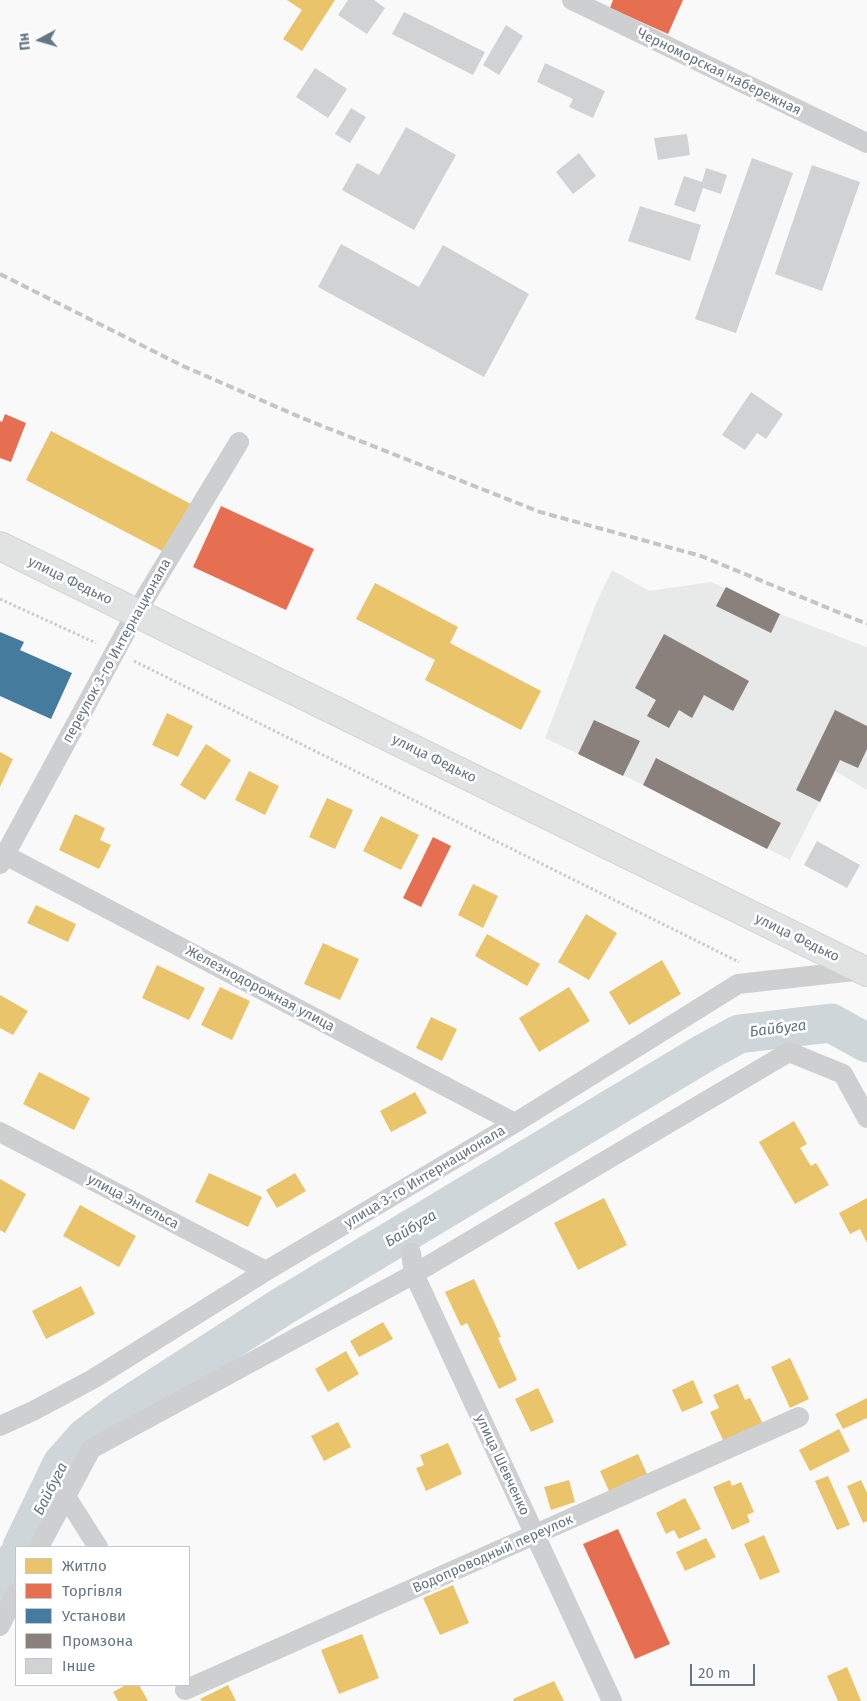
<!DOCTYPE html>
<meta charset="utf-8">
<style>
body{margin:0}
#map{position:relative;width:867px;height:1701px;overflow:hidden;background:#f9f9f9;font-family:"Fira Sans",sans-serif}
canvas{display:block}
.legend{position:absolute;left:15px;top:1546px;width:175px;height:140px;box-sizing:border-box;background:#fff;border:1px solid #c1c8cd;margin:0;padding:6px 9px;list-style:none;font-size:15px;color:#657683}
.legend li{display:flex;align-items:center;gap:10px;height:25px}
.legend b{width:25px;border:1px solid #c1c8cd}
.north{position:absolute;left:15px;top:15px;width:50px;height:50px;-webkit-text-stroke:4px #fff;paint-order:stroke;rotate:264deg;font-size:14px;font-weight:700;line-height:20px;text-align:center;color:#657683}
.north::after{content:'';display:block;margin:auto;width:18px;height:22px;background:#657683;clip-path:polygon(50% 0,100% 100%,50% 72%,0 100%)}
.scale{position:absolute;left:690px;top:1664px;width:65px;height:22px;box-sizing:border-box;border:2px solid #657683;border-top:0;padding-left:6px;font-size:15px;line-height:18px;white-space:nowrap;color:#657683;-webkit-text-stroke:4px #fff;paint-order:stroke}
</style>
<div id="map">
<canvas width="867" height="1701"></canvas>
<ul class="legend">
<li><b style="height:14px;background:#e9c46a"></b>Житло</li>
<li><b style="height:14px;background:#e76f51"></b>Торгівля</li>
<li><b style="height:14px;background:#457b9d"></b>Установи</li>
<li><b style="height:14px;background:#8a817c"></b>Промзона</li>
<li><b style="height:14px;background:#d0d2d3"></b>Інше</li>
</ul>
<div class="north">Пн</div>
<div class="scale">20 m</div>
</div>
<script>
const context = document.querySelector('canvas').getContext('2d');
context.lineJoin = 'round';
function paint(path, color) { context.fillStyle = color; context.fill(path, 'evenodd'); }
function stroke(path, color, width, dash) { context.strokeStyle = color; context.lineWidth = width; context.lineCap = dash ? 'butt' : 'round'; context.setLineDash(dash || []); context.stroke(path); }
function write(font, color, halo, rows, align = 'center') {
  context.font = font + ' "Fira Sans",sans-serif'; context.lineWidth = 5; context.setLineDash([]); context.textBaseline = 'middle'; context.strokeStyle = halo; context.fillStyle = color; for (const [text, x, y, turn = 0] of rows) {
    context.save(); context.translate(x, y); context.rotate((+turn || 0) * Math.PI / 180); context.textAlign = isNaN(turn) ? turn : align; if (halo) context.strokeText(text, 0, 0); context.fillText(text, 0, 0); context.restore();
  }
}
paint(new Path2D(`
 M612,570l37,21 62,-9 69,32 87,33v143l-32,-19 -45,89 -147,-75 -98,-47 52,-137z`), '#e8e9e9');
paint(new Path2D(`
 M287,0h48l-33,51 -19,-12 19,-29z
 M51,431l142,74 -25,49 -142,-74z
 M375,583l83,44 -8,16 91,48 -20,39 -96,-50 10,-20 -79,-41z
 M167,713l26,13 -15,31 -26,-12z
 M206,744l25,16 -26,40 -25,-15z
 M0,752l13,7 -13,28z
 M249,771l30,15 -14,29 -30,-15z
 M327,798l26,12 -18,39 -26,-12z
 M75,814l30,14 -5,12 11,5 -12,24 -40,-19z
 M381,816l38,19 -18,35 -38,-19z
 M473,884l25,12 -15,32 -25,-13z
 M36,905l40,19 -8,18 -41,-19z
 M586,914l31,19 -28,47 -31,-18z
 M487,934l53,30 -13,22 -52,-30z
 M323,943l36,16 -19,41 -36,-16z
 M662,960l19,34 -52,31 -20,-33z
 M157,965l48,23 -16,32 -47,-22z
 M220,987l30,14 -18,39 -31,-15z
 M569,987l21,34 -51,31 -20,-34z
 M0,995l28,16 -15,24 -13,-7z
 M431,1017l26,12 -15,32 -26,-13z
 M39,1072l51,26 -16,32 -51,-26z
 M415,1092l12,21 -36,19 -11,-21z
 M794,1121l13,23 -7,4 11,18 5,-3 13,22 -34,19 -36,-62z
 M209,1173l53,24 -14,30 -53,-25z
 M295,1173l11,18 -29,17 -11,-18z
 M0,1179l26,15 -21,39 -5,-3z
 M604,1198l23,47 -49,25 -24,-47z
 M867,1198v45l-7,-14 -10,5 -11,-21z
 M80,1205l56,31 -17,31 -56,-31z
 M474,1279l27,58 -3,1 19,42 -18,9 -32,-66 -6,3 -16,-34z
 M81,1286l14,28 -49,25 -14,-28z
 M383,1322l10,17 -34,18 -9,-16z
 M346,1351l13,23 -31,18 -13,-23z
 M790,1358l19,41 -19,9 -19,-41z
 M693,1380l10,23 -21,9 -10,-22z
 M738,1384l7,16 5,-2 13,26 -39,18 -14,-30 9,-4 -6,-13z
 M538,1388l16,34 -23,10 -16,-33z
 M867,1398v20l-24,11 -8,-15z
 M338,1422l13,25 -27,14 -13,-25z
 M839,1429l11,22 -40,20 -11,-21z
 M448,1443l14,31 -36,17 -10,-23 8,-3 -4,-10z
 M638,1454l9,20 -38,17 -9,-20z
 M828,1476l22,49 -13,5 -22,-49z
 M569,1480l6,22 -24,8 -7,-23z
 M730,1480l2,6 9,-4 13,30 -7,3 3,7 -18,8 -19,-43z
 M861,1480l6,13v28l-4,2 -16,-37z
 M685,1498l16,31 -22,10 -5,-9 -8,4 -10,-21z
 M764,1535l16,37 -20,8 -16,-36z
 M706,1538l10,19 -31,14 -9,-19z
 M453,1585l16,38 -29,12 -17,-37z
 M362,1634l17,44 -40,16 -18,-44z
 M847,1667l14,34h-23l-11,-25z
 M554,1681l10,20h-50l-1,-2z
 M126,1685h13l9,16h-30l-5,-9z
 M228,1685l8,16h-34l-2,-2z`), '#e9c46a');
paint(new Path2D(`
 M613,0h70l-15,34 -58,-26z
 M5,414l21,9 -15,39 -11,-4v-37l2,1z
 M221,506l93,43 -28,61 -93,-43z
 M433,837l18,9 -30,61 -18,-9z
 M618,1529l52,115 -35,15 -52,-115z`), '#e76f51');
paint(new Path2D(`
 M0,632l24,10 -4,8 52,23 -21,46 -51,-23z`), '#457b9d');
paint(new Path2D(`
 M726,587l54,27 -9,19 -55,-27z
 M664,634l85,47 -16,30 -29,-16 -12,23 -13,-8 -10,18 -22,-12 9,-16 -21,-12z
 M835,710l32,16v23l-9,19 -18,-8 -20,42 -24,-12z
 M594,720l46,21 -17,35 -45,-22z
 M656,758l125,65 -14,26 -124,-64z`), '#8a817c');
stroke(new Path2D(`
 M22,1547l40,-83 24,-27 33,-25 164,-106 423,-254 33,-18 92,-11 36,20
 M0,1593l16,-34`), '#ced6d9', 39);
paint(new Path2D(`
 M348,0h26l11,8 -18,26 -29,-19z
 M404,12l81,40 -12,23 -81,-41z
 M506,25l17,11 -24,39 -16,-10z
 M545,63l60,28 -12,27 -24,-11 4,-8 -36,-17z
 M315,68l32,21 -19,29 -32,-21z
 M351,108l15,9 -16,26 -15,-9z
 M406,127l50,28 -42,75 -72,-40 15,-27 22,12z
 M687,134l3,21 -32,5 -4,-22z
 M579,153l17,23 -23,18 -17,-22z
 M752,158l41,15 -57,160 -41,-14z
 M812,165l48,17 -38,109 -47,-17z
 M706,168l21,7 -6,19 -18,-6 -8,24 -21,-7 10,-29 18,6z
 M640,206l61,19 -11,36 -62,-20z
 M341,244l78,43 24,-42 86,49 -45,83 -166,-90z
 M751,392l32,22 -17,25 -9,-6 -12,17 -23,-15z
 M817,841l43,24 -13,23 -43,-23z`), '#d0d2d3');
const secondary = new Path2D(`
 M0,546l867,426`);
stroke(secondary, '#d5d6d7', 30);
stroke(new Path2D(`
 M0,599l96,44
 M134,661l605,301
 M390,1220l10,16`), '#cbcccd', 3, [2.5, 2.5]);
stroke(new Path2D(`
 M572,0l295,143
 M5,855l510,268
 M0,864l136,-251 103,-171
 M0,1132l266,139
 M411,1253l3,21 198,427
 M0,1426l33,-15 60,-32 173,-108 249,-148 223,-139 125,-14
 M65,1495l33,52
 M39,1547l52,-98 323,-175 375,-222 54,22 24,44
 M0,1626l16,-33
 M185,1690l614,-273`), '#cecfd0', 20);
stroke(secondary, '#e1e2e2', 28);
stroke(new Path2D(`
 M0,274l183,92 119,52 238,94 161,44 166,68`), '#c3c5c6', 4, [8, 4]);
write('14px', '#657683', '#fff', [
 ["Черноморская набережная",719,72,26],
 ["улица Федько",70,581,26],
 ["переулок 3-го Интернационала",117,651,-61],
 ["улица Федько",434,759,26],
 ["улица Федько",797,938,26],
 ["Железнодорожная улица",260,989,28],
 ["улица 3-го Интернационала",425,1177,-31],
 ["улица Энгельса",133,1202,28],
 ["улица Шевченко",502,1465,65],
 ["Водопроводный переулок",493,1554,-24]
]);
write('italic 15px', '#60757c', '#fff', [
 ["Байбуга",778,1029,-7],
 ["Байбуга",411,1229,-31],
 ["Байбуга",51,1489,-63]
]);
</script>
